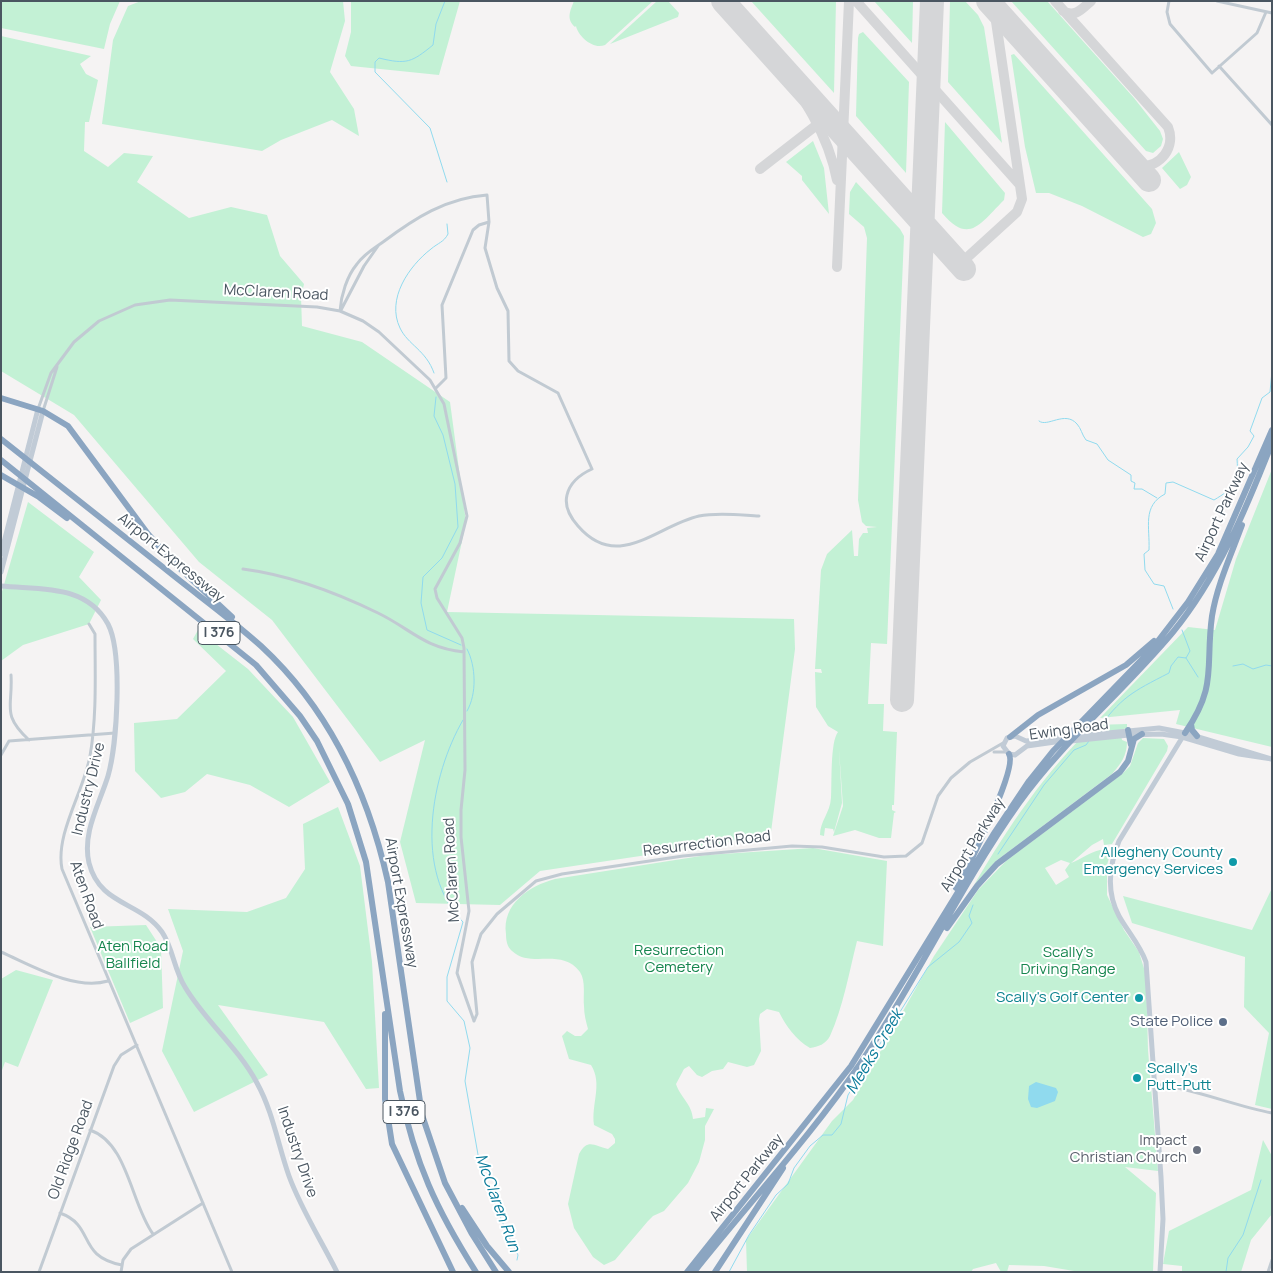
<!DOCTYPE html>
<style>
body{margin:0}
#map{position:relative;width:1273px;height:1273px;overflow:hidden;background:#f5f3f3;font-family:Manrope,sans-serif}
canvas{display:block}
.frame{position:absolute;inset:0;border:2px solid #4a5661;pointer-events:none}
</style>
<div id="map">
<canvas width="1273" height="1273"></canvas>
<div class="frame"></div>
</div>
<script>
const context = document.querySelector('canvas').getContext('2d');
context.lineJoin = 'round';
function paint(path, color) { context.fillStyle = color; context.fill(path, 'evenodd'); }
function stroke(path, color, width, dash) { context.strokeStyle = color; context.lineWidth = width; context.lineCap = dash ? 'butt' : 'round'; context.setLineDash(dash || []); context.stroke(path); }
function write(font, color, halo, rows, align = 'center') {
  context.font = font + ' Manrope,sans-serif'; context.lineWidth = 4; context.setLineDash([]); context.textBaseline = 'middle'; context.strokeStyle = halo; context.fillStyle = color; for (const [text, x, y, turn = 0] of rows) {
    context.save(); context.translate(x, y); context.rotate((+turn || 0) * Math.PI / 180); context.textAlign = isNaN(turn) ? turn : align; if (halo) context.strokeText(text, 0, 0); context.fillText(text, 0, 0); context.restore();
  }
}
paint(new Path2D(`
 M1,1h119l-10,23 -6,25 -103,-21z
 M141,1h202l2,20 -15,51 24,37 5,27 -27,-16 -51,20 -19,11 -160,-27 11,-84 15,-34z
 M351,1h109l-21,74 -88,-9 -6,-10 6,-24z
 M574,1h79l-48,44c-12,5 -27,-9 -29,-19l-1,1c-9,-8 -5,-16 -1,-26z
 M657,1h11l11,12 -1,4 -68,27z
 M751,1h85l-2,92z
 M874,1h39l-1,42z
 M950,1h15l13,14 6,12 18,116 -54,-61z
 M1011,1h36l87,97 26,33 3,8 -2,7 -8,7 -7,-2z
 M863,32l46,50 -3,91 -50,-57 2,-78 1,-4z
 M1,36l90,20 -11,8 6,10 12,6 -9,42h-4l-1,29 24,16 16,-14 29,3 -16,26 52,36 42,-11 36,8 13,41 24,28 -3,13 1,29 60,16 88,60 16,120 -19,90 347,7 1,30 -24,183 -57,13 -174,26 -40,34 -84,-2 -16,-61 25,-102 -45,22 -108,-142 -73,-58 -125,-147 -73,-44z
 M1014,54l138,155 4,14 -5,11 -8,3 -61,-31 -33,-13h-13l-11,-46 -14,-92z
 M945,122l60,71 -1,7c-24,24 -35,45 -62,13z
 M813,141l11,27 5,46 -27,-34v-4l-16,-14z
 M1179,152l12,25 -4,8 -7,4 -18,-21z
 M856,182l44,47 4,7 -17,408 -16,-1 -3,61h16l-1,27 14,1 -3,73h-2v5l4,2 -2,1 -3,25h-12l-24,-8 -22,6 10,-30 -4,-57 3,54 -8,29 -1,-3 -8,-1 -1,8 -4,-1c0,-14 10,-22 11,-37 1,-14 -1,-56 7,-66l-10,-6 -12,-19 -1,-35 7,1 -1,-4h-6l6,-99 6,-16 25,-24 2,26h4l1,-17 4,-6h5l-1,-5 10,-1 -11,-1 -4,-4 -4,-22 9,-262 -3,-11 -15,-13 1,-22z
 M1272,469v278l-96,-23 4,-14 -80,8 88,-91 27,3 21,-71z
 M28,502l66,50 -15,25 22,23 -12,24 -66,21 -22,16v-66z
 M198,630l50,39 45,48 37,65 -41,25 -39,-22 -43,-11 -22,18 -24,6 -26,-27 -1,-48 43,-4 49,-48 -33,-32z
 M1127,724v4l-7,2 2,10 5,2c0,13 -6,22 -15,32l-116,87 -22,24c34,-58 71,-113 120,-160z
 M1143,738l21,1 4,7 -1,5 -55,93 -8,1 -1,-6 -11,6 -21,18c12,-4 27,-18 40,-12l-4,14v30l17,35 15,22 7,23 2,75 10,121 -33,-4 31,26 -3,79h-73l-36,-6 -35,-1 -2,7h-6l-5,-9 -23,6 -2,3h-224l-1,-32 86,-119 21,-21 81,-144 44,-66 28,-29 116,-87 8,-8 8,-23zM1061,860l9,3 -5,7 4,7 -13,8 -11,-17z
 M338,807l22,59 12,96 7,126 -13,1 -42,-67 -106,-17 50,70 -74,37 -32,-61 21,-100 -15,-42 79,3 39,-14 19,-29 -2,-45z
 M813,848l74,13 -4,85 -26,-5c-8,32 -14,66 -27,95 -4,8 -12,11 -20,12 -14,-8 -24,-22 -31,-36l-12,-3 -7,5 -1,5 2,32 -7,14 -7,2 -19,-5 -5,7 -11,2 -10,6 -5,-2 -8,-9 -5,3 -8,15c4,13 16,20 17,35l12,-2 1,-9 8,1 -9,17v14l-6,22 -11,21 -24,28 -11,5 -5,5 -33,39 -11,5 -11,-8 -19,-29 -6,-24 11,-50c9,-16 15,-8 29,-5l7,-6v-4l-3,-5 -18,-9c-3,-21 9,-41 -3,-60l-22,-6 -7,-23 5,-5 8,5h6l7,-7c-2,-7 -4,-15 -4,-23 -1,-10 2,-25 -4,-34 -19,-25 -49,-3 -68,-21 -5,-4 -6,-11 -6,-17 -4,-30 23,-48 49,-55l152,-24z
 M1272,888v221l-17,-4 14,-72 -25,-26 1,-50 -113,-34 -9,-27 129,34z
 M146,925l15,23 2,60 -33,15 -40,-96z
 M16,970l37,10 -35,87 -13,-5 -4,11v-94z
 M1263,1140l9,16v58l-21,26 -10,32h-59v-6l-19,-2 6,-33 82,-41z`), '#c3f1d5');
paint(new Path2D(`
 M1036,1082l20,6 2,4 -3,9 -18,7 -6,-1 -3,-8 1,-13z`), '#90daee');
stroke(new Path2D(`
 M445,1l-9,23 -3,21c-21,17 -26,20 -54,13l-4,4v10l55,56 17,54
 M434,373c-8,-23 -26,-28 -34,-45 -14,-29 9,-62 31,-79 7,-6 13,-7 17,-15l-1,-10
 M436,397l-2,19 9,19 12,49 3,43 -16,31 -19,19 -2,26 6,27 34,15
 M1039,421c8,7 26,-11 38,3 4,4 5,11 9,16l11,4 11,16 23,15v6l4,2 -1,6h8l15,9
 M1173,609l-9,-23 -10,-2 -9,-14 -1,-16 5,-4c1,-23 -7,-44 16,-56l1,-11 7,-1 41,18c20,-12 25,-17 23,-41l11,-12 6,-11 -4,-5 12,-33 8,-6 2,-21
 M467,649c9,17 10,45 0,62
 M1186,658l12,19
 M1233,666l10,-2 10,5 13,-4 6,1
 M463,720c-32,55 -50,152 0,202l-16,55v24l17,20 6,27 -5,33 15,85 26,65 12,24 -1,5
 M1096,732c25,-35 36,-40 73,-59l2,-7 7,-9 8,1 4,-7 -8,-21
 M998,854l46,-69 30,-35 12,-5 3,-4
 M729,1272l20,-37 27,-40 12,-11 6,-16 16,-22 13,-11h9l9,-11 7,-29 80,-128 31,-25 13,-19 -3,-7 4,-11
 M1226,1272l2,-14 15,-23 18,-55`), '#90daee', 1);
stroke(new Path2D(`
 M856,1l164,184
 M1055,1l113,126c8,20 -7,40 -28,39l-13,-11
 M1063,11c12,7 19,-2 28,-10
 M776,60c27,37 52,73 61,120
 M760,169l67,-52
 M960,264l57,-52 5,-13 -29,-198
 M837,267l12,-266`), '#d5d6d8', 10);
stroke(new Path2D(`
 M723,1l241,268
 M988,1l161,179
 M902,700l30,-699`), '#d5d6d8', 24);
stroke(new Path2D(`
 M1169,1l-2,11 3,12 42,49 45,-40 9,-21
 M1217,1l55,12
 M1219,66l53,59
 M489,222l-4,26 12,40 11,23 1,50 9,10 40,22 34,76c-11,5 -22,13 -25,26 -3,12 3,22 11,31 40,46 78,0 121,-10 19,-4 41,-1 60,0
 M341,310l23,-44 14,-20
 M340,311c1,-16 7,-35 17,-47 7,-10 16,-15 26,-22 32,-24 63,-44 104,-47l2,27 -10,3 -6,5 -31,75 4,73 -10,10
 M38,409l13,-36 23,-31 25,-21 36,-16 35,-5 147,7 23,4 23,10 16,11 51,48 14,24 23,112 -7,27 -25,46 2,9 25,40 2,10 1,122 -4,40v27l8,74 -12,62 17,48
 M43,411l14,-44
 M243,569c46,6 92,23 135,44 33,16 46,35 86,39
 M89,624l6,10c0,39 2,82 -5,122 -6,35 -35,78 -28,113l170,403
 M11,675c2,32 -10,39 18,65
 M994,752h12
 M1,755l8,-14 106,-8
 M1,952c30,13 73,39 107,29
 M474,1021l3,-7 -5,-52 9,-28 16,-20 39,-33 26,-7 121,-18 109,-10 30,1 62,10 22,-1 16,-13 16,-47 13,-18 19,-16 33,-19
 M1155,1084c40,5 77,21 117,29
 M90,1130c38,13 41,74 63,104
 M60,1213c36,13 16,43 62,52
 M39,1272l75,-206 7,-11 16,-10
 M121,1272l2,-12 8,-11 72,-46
 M1268,1272l4,-12`), '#c1cad2', 3);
stroke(new Path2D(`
 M1,554l37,-145
 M1,572l42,-161
 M1,586c40,4 85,-2 107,38 15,29 9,121 0,152 -9,29 -26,57 -19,87 11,43 51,38 73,69 11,16 12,38 23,55 20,34 53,60 72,96 16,29 21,62 32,93 12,33 32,64 48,96
 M1062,741l-35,5 -12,9 -6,-1 -6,-8 4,-8 8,-2 11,5 133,-13 26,5 86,26
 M1071,741l58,-6 32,-1 21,3 57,17 33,5
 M1160,1272l3,-53 -2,-42 -15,-215c-6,-17 -18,-30 -27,-46 -13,-24 -10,-50 0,-75l66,-108`), '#c1cbd6', 5);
stroke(new Path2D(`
 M1,398l42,13 25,15 80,108 25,28 59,55
 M1,439c55,43 109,86 163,129 32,26 66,50 97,78 68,63 107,146 127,236l34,233 23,68 27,51 24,38
 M1,460l255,205 44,51 17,25 31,63 18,58 34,229c15,72 36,118 76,181
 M1,475l38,22 28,21
 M1191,724l1,6 5,6
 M1128,730l3,15
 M1185,733c33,-48 20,-66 27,-117 5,-31 19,-61 30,-91
 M1010,737l28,-22 88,-50 28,-24
 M956,888c11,-19 62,-119 53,-134
 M947,928l30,-42 20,-22 123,-92 8,-11 6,-22 8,-5
 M385,1014v85l7,45 61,128
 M462,1208l25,38 22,26
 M687,1272l164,-206 142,-231 36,-54 24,-30 98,-101 37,-48 30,-48 54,-124
 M694,1272c54,-68 117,-136 166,-208 57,-84 100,-178 159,-261 45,-63 105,-112 154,-171 45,-55 73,-123 99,-189
 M715,1272l68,-104`), '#8ba5c1', 6);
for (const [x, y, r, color] of [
 [1233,862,5,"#0f9aa8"],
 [1139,998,5,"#0f9aa8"],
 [1223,1022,5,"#5c6f8a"],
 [1137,1078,5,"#0f9aa8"],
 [1197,1150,5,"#6b7280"]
]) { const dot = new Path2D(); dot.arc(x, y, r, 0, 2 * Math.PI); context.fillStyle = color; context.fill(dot); stroke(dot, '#fff', 2); }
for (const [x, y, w] of [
 [219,633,42],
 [404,1112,42]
]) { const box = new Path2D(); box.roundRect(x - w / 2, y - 11.5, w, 23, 4); context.fillStyle = '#fff'; context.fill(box); stroke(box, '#4a5661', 1); }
write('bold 14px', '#4a5661', null, [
 ["I 376",219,633],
 ["I 376",404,1112]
]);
write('15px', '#4a5661', '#fff', [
 ["McClaren Road",276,293,3],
 ["Airport Parkway",1222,512,-65],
 ["Airport Expressway",171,558,39],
 ["Ewing Road",1069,730,-8],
 ["Industry Drive",89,789,-76],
 ["Resurrection Road",707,844,-7],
 ["Airport Parkway",973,845,-58],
 ["McClaren Road",452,870,-93],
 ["Aten Road",86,895,70],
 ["Airport Expressway",401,903,80],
 ["Old Ridge Road",71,1150,-70],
 ["Industry Drive",297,1152,71],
 ["Airport Parkway",747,1178,-51]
]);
write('15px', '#0d838f', '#fff', [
 ["Allegheny County",1223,853],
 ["Emergency Services",1223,870],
 ["Scally's Golf Center",1129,998],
 ["Scally's",1147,1069,"left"],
 ["Putt-Putt",1147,1086,"left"]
], 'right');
write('15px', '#17864f', '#fff', [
 ["Aten Road",133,947],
 ["Ballfield",133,964],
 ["Resurrection",679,951],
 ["Cemetery",679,968],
 ["Scally's",1068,953],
 ["Driving Range",1068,970]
]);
write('15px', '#4e5e75', '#fff', [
 ["State Police",1213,1022]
], 'right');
write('15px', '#5b616d', '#fff', [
 ["Impact",1187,1141],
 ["Christian Church",1187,1158]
], 'right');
write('italic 16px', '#0c7c9b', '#fff', [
 ["Meeks Creek",875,1052,-59],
 ["McClaren Run",497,1203,70]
]);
</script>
